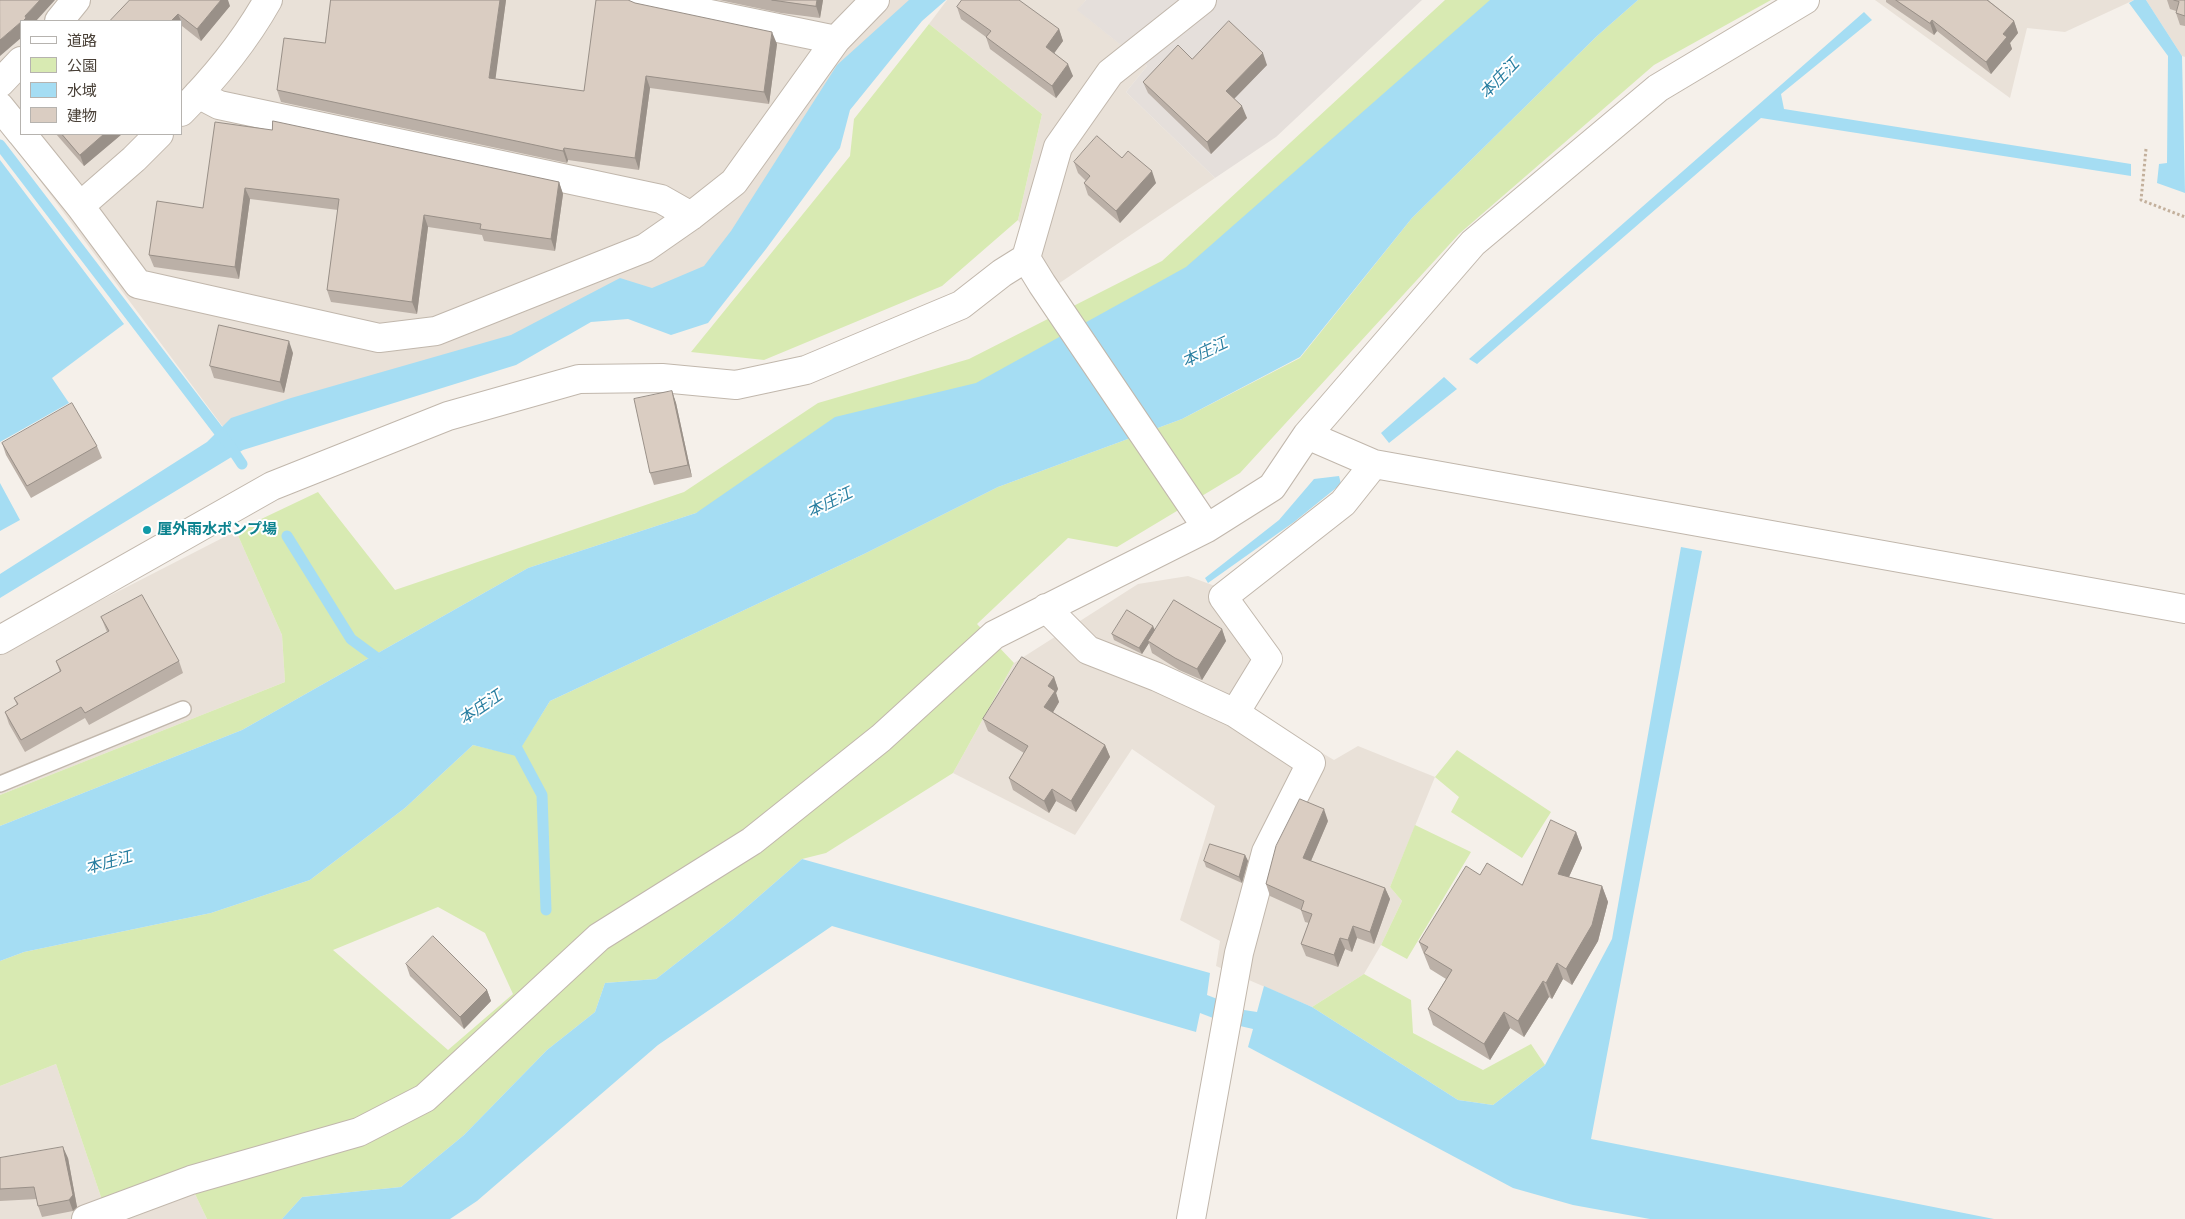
<!DOCTYPE html>
<meta charset="utf-8">
<style>
body{margin:0}
#map{position:relative;width:2185px;height:1219px;overflow:hidden;background:#f5f0ea;font-family:"Space Grotesk","Noto Sans JP",sans-serif}
canvas{display:block}
.legend{position:absolute;left:20px;top:20px;width:162px;height:115px;box-sizing:border-box;background:#fff;border:1px solid #b6b3af;margin:0;padding:6px 9px;list-style:none;font-size:15px;color:#494037}
.legend li{display:flex;align-items:center;gap:10px;height:25px}
.legend b{width:25px;border:1px solid #b6b3af}
</style>
<div id="map">
<canvas width="2185" height="1219"></canvas>
<ul class="legend">
<li><b style="height:6px;background:#fff"></b>道路</li>
<li><b style="height:14px;background:#d8eab2"></b>公園</li>
<li><b style="height:14px;background:#a5ddf3"></b>水域</li>
<li><b style="height:14px;background:#dacdc2"></b>建物</li>
</ul>
</div>
<script>
const context = document.querySelector('canvas').getContext('2d');
context.lineJoin = 'round';
function paint(path, color) { context.fillStyle = color; context.fill(path, 'evenodd'); }
function stroke(path, color, width, dash) { context.strokeStyle = color; context.lineWidth = width; context.lineCap = dash ? 'butt' : 'round'; context.setLineDash(dash || []); context.stroke(path); }
function write(font, color, halo, rows, align = 'center') {
  context.font = font + ' "Space Grotesk","Noto Sans JP",sans-serif'; context.lineWidth = 4; context.setLineDash([]); context.textBaseline = 'middle'; context.strokeStyle = halo; context.fillStyle = color; for (const [text, x, y, turn = 0] of rows) {
    context.save(); context.translate(x, y); context.rotate((+turn || 0) * Math.PI / 180); context.textAlign = isNaN(turn) ? turn : align; if (halo) context.strokeText(text, 0, 0); context.fillText(text, 0, 0); context.restore();
  }
}
paint(new Path2D(`
 M0,0h922l-208,274 -195,65 -293,92 -226,-304zM21,21h160v113h-160z
 M947,0h139l-8,10 69,56 -21,26 89,86 -157,106 -40,-64 24,-106 -113,-90z
 M1875,0h259l-69,32 -38,-4 -17,70z
 M2146,0h39v57l-3,-1z
 M236,531l46,104 3,47 -285,113v-143z
 M1188,576l51,19 43,62 -31,54 83,49 24,-14 77,31 -45,110 12,14 -21,44 -17,29 -52,33 -96,-41 4,-25 -40,-21 35,-114 -83,-57 -57,86 -122,-62 61,-110 124,-79z
 M56,1064l46,136 81,-31 24,50h-207v-133z`), '#e9e1d8');
paint(new Path2D(`
 M1086,0h336l-146,137 -61,41 -89,-86 21,-26 -70,-56z`), '#e5dfdb');
paint(new Path2D(`
 M1445,0h71l-276,270 -544,243 -168,55 -286,162 -242,96v-31l285,-113 -3,-47 -46,-104 82,-39 77,98 289,-98 134,-89 151,-44 193,-98z
 M1638,0h133l-117,65 -195,169 -219,239 -123,74 -49,-9 -91,86 37,39 -61,110 -127,80 -24,6 -69,60 -77,60 -51,4 -10,29 -48,38 -83,85 -63,52 -99,10 -20,22h-75l-24,-50 -81,31 -46,-136 -56,22v-125l24,-9 187,-39 99,-33 95,-72 68,-63 43,10 34,-54 314,-147 134,-67 184,-68 118,-61 112,-140 185,-182zM438,907l47,26 28,61 -65,56 -115,-100z
 M929,24l113,90 -24,106 -76,66 -178,74 -73,-8 159,-196 4,-37z
 M1457,750l94,62 -29,46 -71,-46 8,-15 -24,-20z
 M1415,825l56,27 -64,107 -26,-14 21,-44 -12,-14z
 M1364,974l47,26 2,33 70,37 48,-26 14,21 -52,40 -35,-5 -146,-93z`), '#d8eab2');
paint(new Path2D(`
 M909,0h37l-24,21 -72,89 -10,38 -74,101 -58,74 -37,12 -43,-16 -37,3 -75,43 -273,85 -243,148v-24l207,-132 24,-24 60,-20 220,-63 109,-57 32,10 52,-22 27,-35 106,-166z
 M1490,0h148l-41,36 -185,182 -112,139 -118,62 -184,68 -134,67 -314,147 -34,55 -43,-11 -68,63 -95,72 -99,33 -187,39 -24,9v-135l242,-96 286,-162 168,-55 139,-96 141,-34 210,-116z
 M2134,0h12l36,56 3,137 -28,-10 2,-19 8,-1 1,-107 -39,-53z
 M1864,12l8,8 -91,74 3,15 347,55v12l-370,-58 -284,246 -8,-5z
 M0,160l124,164 -72,54 17,25 -69,39z
 M1444,377l13,12 -68,54 -8,-10z
 M1339,476l2,8 -47,38 -86,61 -3,-5 74,-58 35,-41z
 M0,483l20,37 -20,11z
 M1681,547l21,4 -111,588 403,80h-344l-77,-14 -60,-17 -265,-141 5,-18 -13,-3 4,-16 13,2 7,-26 48,21 146,93 35,5 52,-40 67,-126z
 M802,859l408,114 -3,22 13,5 -7,18 -13,-5 -4,19 -364,-106 -174,119 -181,156 -27,18h-168l20,-22 99,-10 63,-52 83,-85 48,-38 10,-29 51,-4 77,-60z`), '#a5ddf3');
stroke(new Path2D(`
 M0,145l230,301 12,18
 M287,536l64,103 34,25
 M512,739l30,56 4,115`), '#a5ddf3', 11);
const lane = new Path2D(`
 M0,784l183,-75`);
const street = new Path2D(`
 M642,0l194,40
 M59,21l17,-21
 M0,83l21,-22
 M198,94l21,11 442,94 30,17
 M0,107l21,26
 M181,112c32,-32 65,-73 87,-112
 M22,134l58,72 58,78 241,54 57,-7 209,-83 46,-32 43,-34 102,-142 39,-40
 M80,206l54,-47 25,-25
 M1026,258l16,26 165,244
 M1307,435l67,29 811,145
 M1046,608l42,42 69,27 78,36
 M0,640l272,-154 176,-70 131,-37 83,-1 74,7 70,-15 155,-65 41,-32 24,-15 32,-111 52,-74 92,-73
 M86,1219l105,-39 168,-48 66,-34 174,-161 153,-96 129,-103 113,-103 213,-107 65,-41 35,-52 166,-192 185,-155 147,-88
 M1191,1219l48,-266 27,-101 45,-89 -76,-50 33,-54 -45,-62 120,-94 31,-39`);
stroke(lane, '#c1b7ac', 18);
stroke(street, '#c1b7ac', 30);
stroke(new Path2D(`
 M2146,149l-5,51 44,17`), '#c3b09c', 3, [2.5, 2.5]);
stroke(lane, '#fff', 15);
stroke(street, '#fff', 28);
paint(new Path2D(`
 M331,0h175l-11,79 89,12 51,-88 142,41 -8,60 -119,-16 -11,82 -71,-10 -1,3 -286,-61 -4,-12 48,-47z
 M719,0h104l-3,18 -39,-5z
 M1886,0h102l26,21 4,12 -8,10 2,6 -21,25 -54,-43 -3,4 -48,-33z
 M2167,0h18v26l-5,-1 -4,-12v-2l-6,-2z
 M230,6l-29,35 -19,-15 -1,1v-6h-71z
 M957,7l102,22 4,12 -9,12 19,23 -17,22 -66,-49 -4,-12 -25,-18z
 M1192,59l75,6 -33,34 13,19 -36,36 -63,-61 -5,-11z
 M272,130l287,52 4,12 -8,57 -71,-10 -2,-6 -54,-8 -11,87 -86,-12 -4,-12 11,-80 -88,-11 -11,80 -85,-12 -5,-12 54,-47z
 M56,134h66l-38,32z
 M1122,158l34,25 -36,40 -32,-28 -4,-12 2,-2 -8,-8 -4,-11z
 M293,353l-9,40 -70,-15 -4,-12z
 M672,391l4,12 16,74 -38,8 -4,-12z
 M2,443l95,3 5,12 -71,40 -25,-43z
 M101,617l78,44 4,12 -94,52 -4,-7 -60,34 -16,-28 -4,-12 12,-7 -3,-7 46,-26 -4,-11 51,-29z
 M1222,629l4,12 -24,39 -23,-10 -27,-17 -3,-10 -7,11 -28,-14 -2,-6 43,-4z
 M1054,677l4,12 -2,4 3,9 -6,10 52,33 5,12 -34,55 -20,-11 -7,12 -36,-23 -4,-12 15,-25 -36,-22 -5,-12z
 M1328,821l-17,40 74,27 5,11 -16,45 -17,-6 -5,14 -7,-3 -7,18 -32,-11 -5,-12 8,-21 -4,-1 -4,-12 -31,-14 -4,-12z
 M1576,832l6,16 -13,29 33,9 6,16 -10,39 -26,44 -9,-6 -11,20 -3,-2 -25,40 -14,-9 -20,32 -57,-35 -5,-16 18,-30 -16,-10 -11,-27 61,-67 42,10z
 M1245,855l3,6 -6,22 -36,-16 -2,-6z
 M406,964l81,26 4,11 -27,28 -54,-53z
 M0,1158h68l9,49 -4,4 -31,6 -4,-11 -1,-7 -37,2z`), '#bbb0a7');
paint(new Path2D(`
 M40,0h15l-19,21h-13l2,-5z
 M221,0h7l2,6 -29,35 -4,-12z
 M500,0h6l-12,90 -5,-12z
 M817,0h6l-3,18 -4,-12z
 M178,14l3,7h-10z
 M1932,20l5,11 -3,4 -4,-12z
 M2014,21l4,12 -8,10 2,6 -21,25 -5,-12 17,-28z
 M21,22v16l-21,18v-16z
 M1059,29l4,12 -13,18 -4,-12z
 M772,32l5,12 -8,60 -5,-12z
 M1263,53l4,12 -37,38 -4,-12z
 M1068,64l5,12 -17,22 -4,-12z
 M646,76l4,12 -11,82 -4,-12z
 M1242,106l5,12 -36,36 -4,-12z
 M104,134h18l-38,32 -4,-11z
 M564,148l4,12 -1,3 -4,-12z
 M1152,171l4,12 -36,40 -4,-12z
 M559,182l4,12 -8,57 -4,-12z
 M245,188l5,11 -11,80 -4,-12z
 M424,215l4,12 -11,87 -5,-12z
 M289,341l4,12 -9,40 -4,-11z
 M672,391l4,12 16,74 -4,-12z
 M1153,626l3,6 -8,9 1,2 -7,11 -3,-6z
 M1222,629l4,12 -24,39 -5,-11z
 M1054,677l4,12 -2,4 3,9 -10,17 -5,-12 4,-21z
 M1105,745l5,12 -34,55 -5,-11z
 M1052,789l4,12 -7,12 -5,-12z
 M1324,809l4,12 -21,49 -4,-12z
 M1576,832l6,16 -19,42 -5,-16z
 M1245,855l3,6 -6,22 -3,-6z
 M1602,886l6,16 -10,39 -26,44 -6,-16z
 M1385,888l5,11 -16,45 -4,-12z
 M1353,926l4,12 -5,14 -4,-12z
 M1340,938l5,11 -7,18 -4,-12z
 M1557,963l6,16 -11,20 -6,-16z
 M1543,981l6,16 -25,40 -6,-16z
 M487,990l4,11 -27,28 -4,-12z
 M1504,1012l6,16 -20,32 -6,-16z
 M63,1147l5,11 9,49 -4,4 -4,-11z`), '#999088');
const building = new Path2D(`
 M0,0h40l-15,16 1,2 -3,3h-2v1l-21,18z
 M130,0h91l-24,29 -19,-15 -7,7h-61z
 M331,0h169l-11,78 95,13 12,-91h32l7,3 137,29 -8,60 -118,-16 -11,82 -71,-10 -1,3 -286,-61 7,-52 41,5z
 M772,0h45l-1,6z
 M962,0h57l40,29 -13,18 22,17 -16,22 -66,-49 5,-6 -34,-24z
 M1896,0h91l27,21 -11,13 4,3 -21,25 -54,-42 -2,3z
 M2174,0h11v16l-9,-3 3,-11z
 M1229,21l34,32 -37,38 16,15 -35,36 -64,-60 35,-37 14,14z
 M273,121l286,61 -8,57 -71,-10 1,-5 -57,-9 -12,87 -85,-12 12,-91 -94,-11 -10,79 -86,-12 8,-54 46,7 12,-86 57,8z
 M62,134h42l-24,21z
 M1097,136l25,22 6,-7 24,20 -36,40 -32,-28 6,-7 -16,-14z
 M219,325l70,16 -9,41 -70,-16z
 M672,391l16,74 -38,8 -16,-74z
 M72,403l25,43 -70,40 -25,-43z
 M142,595l37,66 -94,52 -4,-6 -60,33 -16,-28 13,-8 -4,-6 47,-27 -5,-10 53,-30 -8,-14z
 M1174,600l48,29 -25,40 -22,-11 -27,-17z
 M1127,610l26,16 -14,22 -27,-14z
 M1022,657l32,20 -6,9 7,5 -11,16 61,38 -34,56 -19,-12 -8,12 -35,-23 19,-32 -45,-27z
 M1300,799l24,10 -21,49 82,30 -15,44 -17,-6 -5,14 -8,-2 -6,17 -33,-11 11,-30 -11,-4 3,-9 -38,-17 10,-38z
 M1551,820l25,12 -18,42 44,12 -10,39 -26,44 -9,-6 -11,20 -3,-2 -25,40 -14,-9 -20,32 -56,-35 24,-39 -28,-17 4,-6 -9,-5 47,-76 14,9 7,-12 35,22z
 M1210,844l35,11 -6,22 -35,-16z
 M433,936l54,54 -27,27 -54,-53z
 M63,1147l10,48 -4,5 -31,6 -4,-19 -34,2v-31z`);
paint(building, '#dacdc2');
stroke(building, '#999088', 1);
for (const [x, y, r, color] of [
 [147,530,5,"#0f9aa8"]
]) { const dot = new Path2D(); dot.arc(x, y, r, 0, 2 * Math.PI); context.fillStyle = color; context.fill(dot); stroke(dot, '#fff', 2); }
write('bold 15px', '#0d838f', '#fff', [
 ["厘外雨水ポンプ場",157,530]
], 'left');
write('italic 16px', '#287ea0', '#fff', [
 ["本庄江",1500,79,-46],
 ["本庄江",1205,353,-25],
 ["本庄江",830,503,-26],
 ["本庄江",481,708,-34],
 ["本庄江",109,863,-15]
]);
</script>
